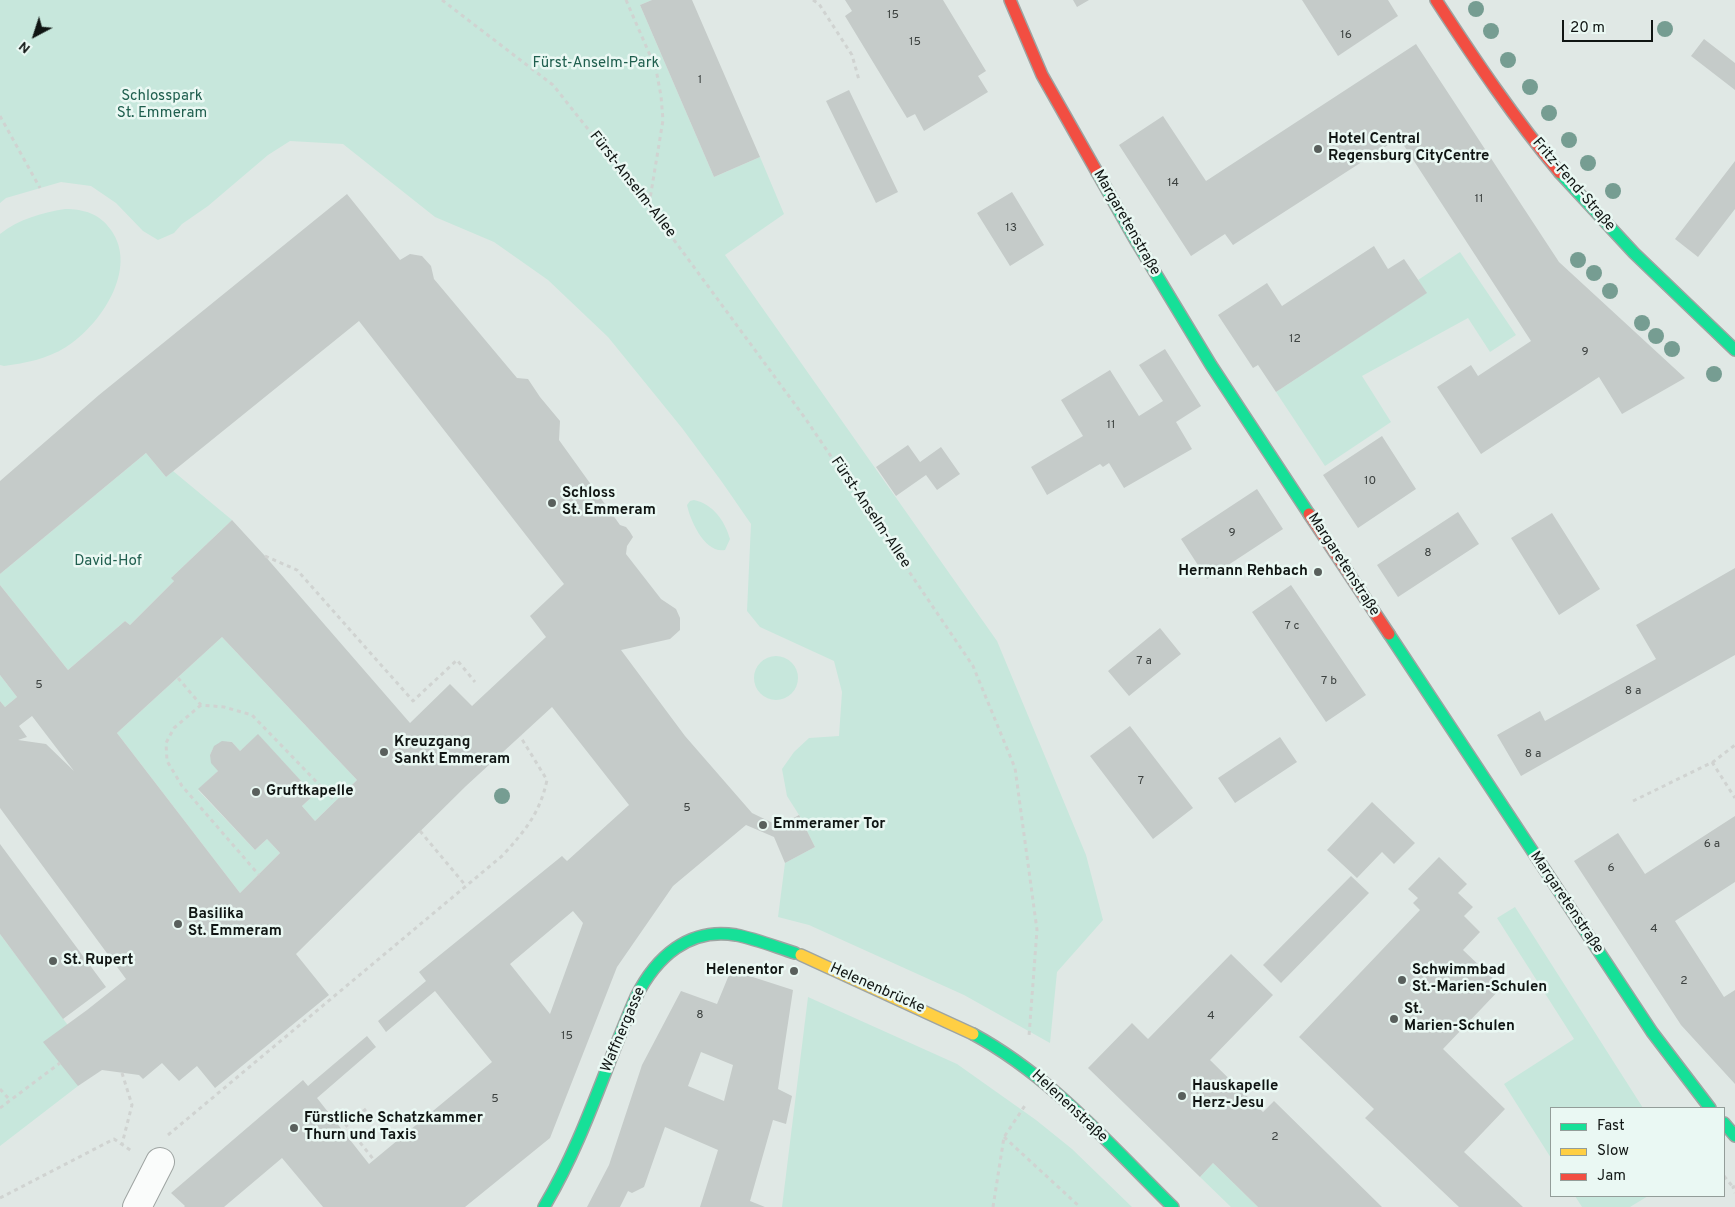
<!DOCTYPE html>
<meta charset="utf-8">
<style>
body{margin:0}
#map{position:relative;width:1735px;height:1207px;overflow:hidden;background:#e0e8e5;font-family:Overpass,sans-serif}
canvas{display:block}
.legend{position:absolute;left:1550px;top:1107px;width:175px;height:90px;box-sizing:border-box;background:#eaf8f3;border:1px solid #939d99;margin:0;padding:6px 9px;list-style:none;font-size:15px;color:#101513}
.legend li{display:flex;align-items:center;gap:10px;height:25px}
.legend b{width:25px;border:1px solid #939d99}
.north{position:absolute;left:10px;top:10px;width:50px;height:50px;-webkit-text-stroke:4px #eaf8f3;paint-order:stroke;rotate:220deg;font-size:14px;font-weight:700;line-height:20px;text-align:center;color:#101513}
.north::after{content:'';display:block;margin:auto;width:18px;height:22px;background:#101513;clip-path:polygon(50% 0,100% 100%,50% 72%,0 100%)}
.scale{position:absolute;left:1562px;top:20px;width:91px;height:22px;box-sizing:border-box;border:2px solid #101513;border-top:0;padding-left:6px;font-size:15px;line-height:18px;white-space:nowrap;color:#101513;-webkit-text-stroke:4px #eaf8f3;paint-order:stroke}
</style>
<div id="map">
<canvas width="1735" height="1207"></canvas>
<ul class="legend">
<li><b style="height:6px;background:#16e098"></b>Fast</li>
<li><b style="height:6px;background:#ffcf43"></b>Slow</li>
<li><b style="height:6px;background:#f24e42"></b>Jam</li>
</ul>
<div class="north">N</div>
<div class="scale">20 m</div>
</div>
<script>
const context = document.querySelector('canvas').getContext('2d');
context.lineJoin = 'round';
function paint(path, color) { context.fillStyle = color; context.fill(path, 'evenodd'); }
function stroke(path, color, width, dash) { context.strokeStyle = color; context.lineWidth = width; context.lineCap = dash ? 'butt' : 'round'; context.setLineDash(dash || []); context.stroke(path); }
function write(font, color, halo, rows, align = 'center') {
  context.font = font + ' Overpass,sans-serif'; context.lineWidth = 5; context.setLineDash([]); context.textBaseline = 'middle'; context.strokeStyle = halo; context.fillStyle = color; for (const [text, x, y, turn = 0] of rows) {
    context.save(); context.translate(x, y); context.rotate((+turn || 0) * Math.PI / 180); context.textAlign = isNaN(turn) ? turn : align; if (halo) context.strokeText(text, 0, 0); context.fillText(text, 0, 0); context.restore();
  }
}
paint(new Path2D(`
 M0,0h652l-12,5 74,172 46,-20 24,57 -59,41 272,386 89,214 17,65 -46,52 -7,71 -86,-48 -155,-70 -31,-8 7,-54 30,-16 -16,-32 -12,-19 -5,-27 12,-17 15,-14 30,-2 3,-44 -8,-31 -74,-34 -13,-16 4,-87 -29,-42 -40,-54 -74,-91 -60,-57 -54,-38 -59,-25 -92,-73 -53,-3 -22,14 -60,51 -26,18 -8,9 -16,7 -15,-9 -27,-28 -25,-17 -30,-4 -55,16 -6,5z
 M65,209c19,0 35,5 46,21 28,39 -11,96 -45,117 -19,12 -40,16 -62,19l-4,-1v-131c19,-15 41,-21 65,-25z
 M1460,252l56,83 -26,17 -22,-34 -106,58 29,46 -66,44 -49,-74 150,-99 -8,-13z
 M146,453l20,24 7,-6 59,49 -60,57 2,4 -44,44 -5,-4 -57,49 -68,-85v-11z
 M694,500c19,4 31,21 36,39l-5,11c-20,4 -35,-30 -38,-45l3,-4z
 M222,637l135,143 -42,41 -13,-15 12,-11 -56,-60 -18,16 -8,-9c-12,-1 -17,2 -22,13l8,16 -20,19 57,60 12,-11 13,14 -40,40 -123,-160z
 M754 678a22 22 0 1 1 44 0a22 22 0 1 1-44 0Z
 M0,675l17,22 -12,10 -5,-6z
 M1515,907l128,201h-92v50l-47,-74 70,-45 -77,-121z
 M0,934l67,90 11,62 -78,60z
 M808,997l149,67 79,56 36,29 60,58h-350z
 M1213,1163l45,44h-27l-31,-30z
 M1575,1196h73l-18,11h-48z`), '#c7e7dc');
paint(new Path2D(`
 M652,0h40l68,157 -46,20 -74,-172z
 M845,0h98l43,71 -8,5 10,16 -64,39 -9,-17 -8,4 -62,-102 7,-5z
 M1073,0h16l-12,7z
 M1302,0h86l10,16 -60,40z
 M1704,39l31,24v27l-44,-34z
 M1416,44l143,218 126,116 -63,36 -23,-37 -118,77 -44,-67 34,-22 7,11 53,-35 -132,-203 -166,107 -8,-11 -34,22 -72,-111 44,-29 43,65z
 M849,90l49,102 -22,11 -50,-102z
 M1735,161v48l-37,48 -23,-18z
 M1012,192l32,53 -34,21 -33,-53z
 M347,194l53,66 10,-6 12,2 9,10 3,13 83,99 11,1 12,18 20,24 -1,19 61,85 6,2 4,5 3,5 -6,9 -1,8 35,45 15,10 4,9v12l-10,9 -49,11 64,86 67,77 27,13 20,-11 16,32 -30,16 -11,-26 -28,-12 -73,61 -56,81 -67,171 -85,69h-142l-41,-49 -58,49h-40l1,-1 -14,-13 132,-113 5,6 59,-50 9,11 -59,51 52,66 123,-102 -57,-71 -49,41 -8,-11 48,-40 -7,-9 143,-116 5,5 62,-56 -77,-98 -86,79 -170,168 33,41 -114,93 -18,-22 -18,15 -17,-18 -19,16 -4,-4 -37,-5 -24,16 -35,-44 44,-32 39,-31 -126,-171v-107l5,6 12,-10 -17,-22v-90l68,85 57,-49 5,4 44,-44 -3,-3 61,-58 33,36 145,167 40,-39 22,22 74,-69 -16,-21 34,-32 -205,-263 -193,156 -20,-24 -146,121v-93l99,-86zM222,637l135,143 -42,41 -13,-15 12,-11 -56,-61 -18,17 -8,-9 -10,-1 -8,5 -4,9 1,8 7,8 -20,18 57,61 12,-11 13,14 -40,40 -123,-160zM32,716l42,55 -28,-27 -28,-4 9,-3 -8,-11zM573,911l10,12 -33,91 -40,-50z
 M1374,246l14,23 16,-10 23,34 -151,99 -18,-27 -5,3 -35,-53 49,-32 15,23z
 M1165,349l36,57 -25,16 16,27 -68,39 -15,-25 -6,4 -3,-3 -53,31 -16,-28 52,-31 -22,-36 49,-30 29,46 24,-15 -24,-36z
 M1382,436l34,53 -58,39 -35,-53z
 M908,445l12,17 21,-15 19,27 -23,16 -11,-15 -30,21 -20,-29z
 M1257,489l26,40 -76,50 -26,-40z
 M1458,512l21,32 -81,53 -21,-32z
 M1552,513l48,76 -41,26 -48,-77z
 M1735,568v87l-214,121 -24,-41 43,-24 5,10 111,-62 -20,-34z
 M1291,585l75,110 -40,27 -74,-110z
 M1160,628l21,26 -52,42 -21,-25z
 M1130,726l63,82 -40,31 -63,-83z
 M1280,737l17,25 -62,41 -17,-25z
 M1372,802l43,41 -21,21 -12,-12 -25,26 -30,-28z
 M1735,816v66l-60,39 49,76 11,-7v94l-54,-59 -107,-164 44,-28 27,41z
 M0,844l106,143 -43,32 -63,-85z
 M1439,857l28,27 -9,9 15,14 -9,9 16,16 -17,18 39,37 -59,62 62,60 -41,43 59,55h-64l-94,-89 9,-9 -75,-72 121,-127 -7,-7 5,-5 -10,-9z
 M1351,876l18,17 -88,90 -18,-18z
 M1231,954l42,41 -63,65 53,52 11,-11 108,106h-124l-45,-44 -13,14 -112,-109 44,-45 16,16z
 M731,970l62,20 -15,99 14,7 -6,28 -13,-4 -23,81 15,6h-65l18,-57 -53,-23 -21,60 -12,6 -4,-2 -8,16h-33l22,-42 33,-100 39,-74 36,13zM701,1052l32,13 -9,36 -36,-15z`), '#c5cbc9');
const street = new Path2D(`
 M137,1207l23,-45`);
const fast = new Path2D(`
 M1097,172l39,69 75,124 98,149
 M1560,173l74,80 101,97
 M1389,634l263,398 58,76
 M973,1034c78,42 138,112 200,173
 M1724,1123l11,13
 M544,1207c40,-67 61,-140 92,-210 20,-40 53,-70 100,-62 20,4 40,12 59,18`);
const slow = new Path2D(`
 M801,955l172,79`);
const jam = new Path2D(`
 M1010,0l32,75 55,97
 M1436,0c39,60 78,118 124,173
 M1309,514l80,120`);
stroke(street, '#9ea4a2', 30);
stroke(fast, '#9ea4a2', 14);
stroke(slow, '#9ea4a2', 14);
stroke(jam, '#9ea4a2', 14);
stroke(new Path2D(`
 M442,0l111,85 96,121 156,212 168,248 42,102 22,162 -8,106
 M626,0l30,69 5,27 2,24 -14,85
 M813,0l6,4 33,51 7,25
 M0,116l40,72
 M265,556l32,14 116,131 44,-41 18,22
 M178,678l23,27 23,2 28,8 83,86
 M201,705l-27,23 -8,15 1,18 15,25 77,89
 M1712,762l23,36
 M1633,801l80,-39 22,-17
 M420,831l46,55
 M122,1073l10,32 -10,39
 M0,1089l10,11
 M0,1108l60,-45
 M366,1109l-20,16 28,35
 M168,1135l334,-279c23,-25 38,-43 45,-76l-27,-44
 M1004,1137l76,70
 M1724,1176l9,11
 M1735,1186l-2,1 2,6
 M0,1198l114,-59 19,13
 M993,1207l11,-70 22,-33`), '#d0d3d1', 3, [4, 4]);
stroke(street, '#fafcfb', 28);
stroke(fast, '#16e098', 11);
stroke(slow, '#ffcf43', 11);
stroke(jam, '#f24e42', 11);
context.fillStyle = '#769d92';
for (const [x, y] of [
 [1476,9],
 [1665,29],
 [1491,31],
 [1508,60],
 [1530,87],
 [1549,113],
 [1569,140],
 [1588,163],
 [1613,191],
 [1578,260],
 [1594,273],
 [1610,291],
 [1642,323],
 [1656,336],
 [1672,349],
 [1714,374],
 [502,796]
]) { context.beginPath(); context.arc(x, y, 8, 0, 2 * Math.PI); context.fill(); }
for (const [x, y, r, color] of [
 [1318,149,5,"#595f5c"],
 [552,503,5,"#595f5c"],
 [1318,572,5,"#595f5c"],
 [384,752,5,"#595f5c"],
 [256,792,5,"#595f5c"],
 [763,825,5,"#595f5c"],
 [178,924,5,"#595f5c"],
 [53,961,5,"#595f5c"],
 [794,971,5,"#595f5c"],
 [1402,980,5,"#595f5c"],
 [1394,1019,5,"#595f5c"],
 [1182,1096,5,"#595f5c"],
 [294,1128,5,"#595f5c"]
]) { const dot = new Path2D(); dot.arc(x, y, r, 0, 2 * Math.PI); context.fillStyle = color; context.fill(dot); stroke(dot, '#eaf8f3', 2); }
write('12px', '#3d4240', null, [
 ["15",893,16],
 ["16",1346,36],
 ["15",915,43],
 ["1",700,81],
 ["14",1173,184],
 ["11",1479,200],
 ["13",1011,229],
 ["12",1295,340],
 ["9",1585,353],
 ["11",1111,426],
 ["10",1370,482],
 ["9",1232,534],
 ["8",1428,554],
 ["7 c",1292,627],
 ["7 a",1144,662],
 ["7 b",1329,682],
 ["5",39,686],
 ["8 a",1633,692],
 ["8 a",1533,755],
 ["7",1141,782],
 ["5",687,809],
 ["6 a",1712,845],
 ["6",1611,869],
 ["4",1654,930],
 ["2",1684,982],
 ["8",700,1016],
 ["4",1211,1017],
 ["15",567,1037],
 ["5",495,1100],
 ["2",1275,1138]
]);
write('15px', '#205f4f', '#eaf8f3', [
 ["Fürst-Anselm-Park",596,64],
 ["Schlosspark",162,97],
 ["St. Emmeram",162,114],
 ["David-Hof",108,562]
]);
write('bold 15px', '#101513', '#eaf8f3', [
 ["Hotel Central",1328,140],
 ["Regensburg CityCentre",1328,157],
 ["Schloss",562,494],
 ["St. Emmeram",562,511],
 ["Hermann Rehbach",1308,572,"right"],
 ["Kreuzgang",394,743],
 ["Sankt Emmeram",394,760],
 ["Gruftkapelle",266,792],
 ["Emmeramer Tor",773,825],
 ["Basilika",188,915],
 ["St. Emmeram",188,932],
 ["St. Rupert",63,961],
 ["Helenentor",784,971,"right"],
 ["Schwimmbad",1412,971],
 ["St.-Marien-Schulen",1412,988],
 ["St.",1404,1010],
 ["Marien-Schulen",1404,1027],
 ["Hauskapelle",1192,1087],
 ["Herz-Jesu",1192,1104],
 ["Fürstliche Schatzkammer",304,1119],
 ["Thurn und Taxis",304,1136]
], 'left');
write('15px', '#101513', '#eaf8f3', [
 ["Fürst-Anselm-Allee",632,185,52],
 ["Fritz-Fend-Straße",1573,185,49],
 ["Margaretenstraße",1126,223,60],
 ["Fürst-Anselm-Allee",870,513,56],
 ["Margaretenstraße",1343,565,57],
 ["Margaretenstraße",1566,903,56],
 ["Helenenbrücke",877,989,24],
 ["Waffnergasse",624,1030,-67],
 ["Helenenstraße",1069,1107,43]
]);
</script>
